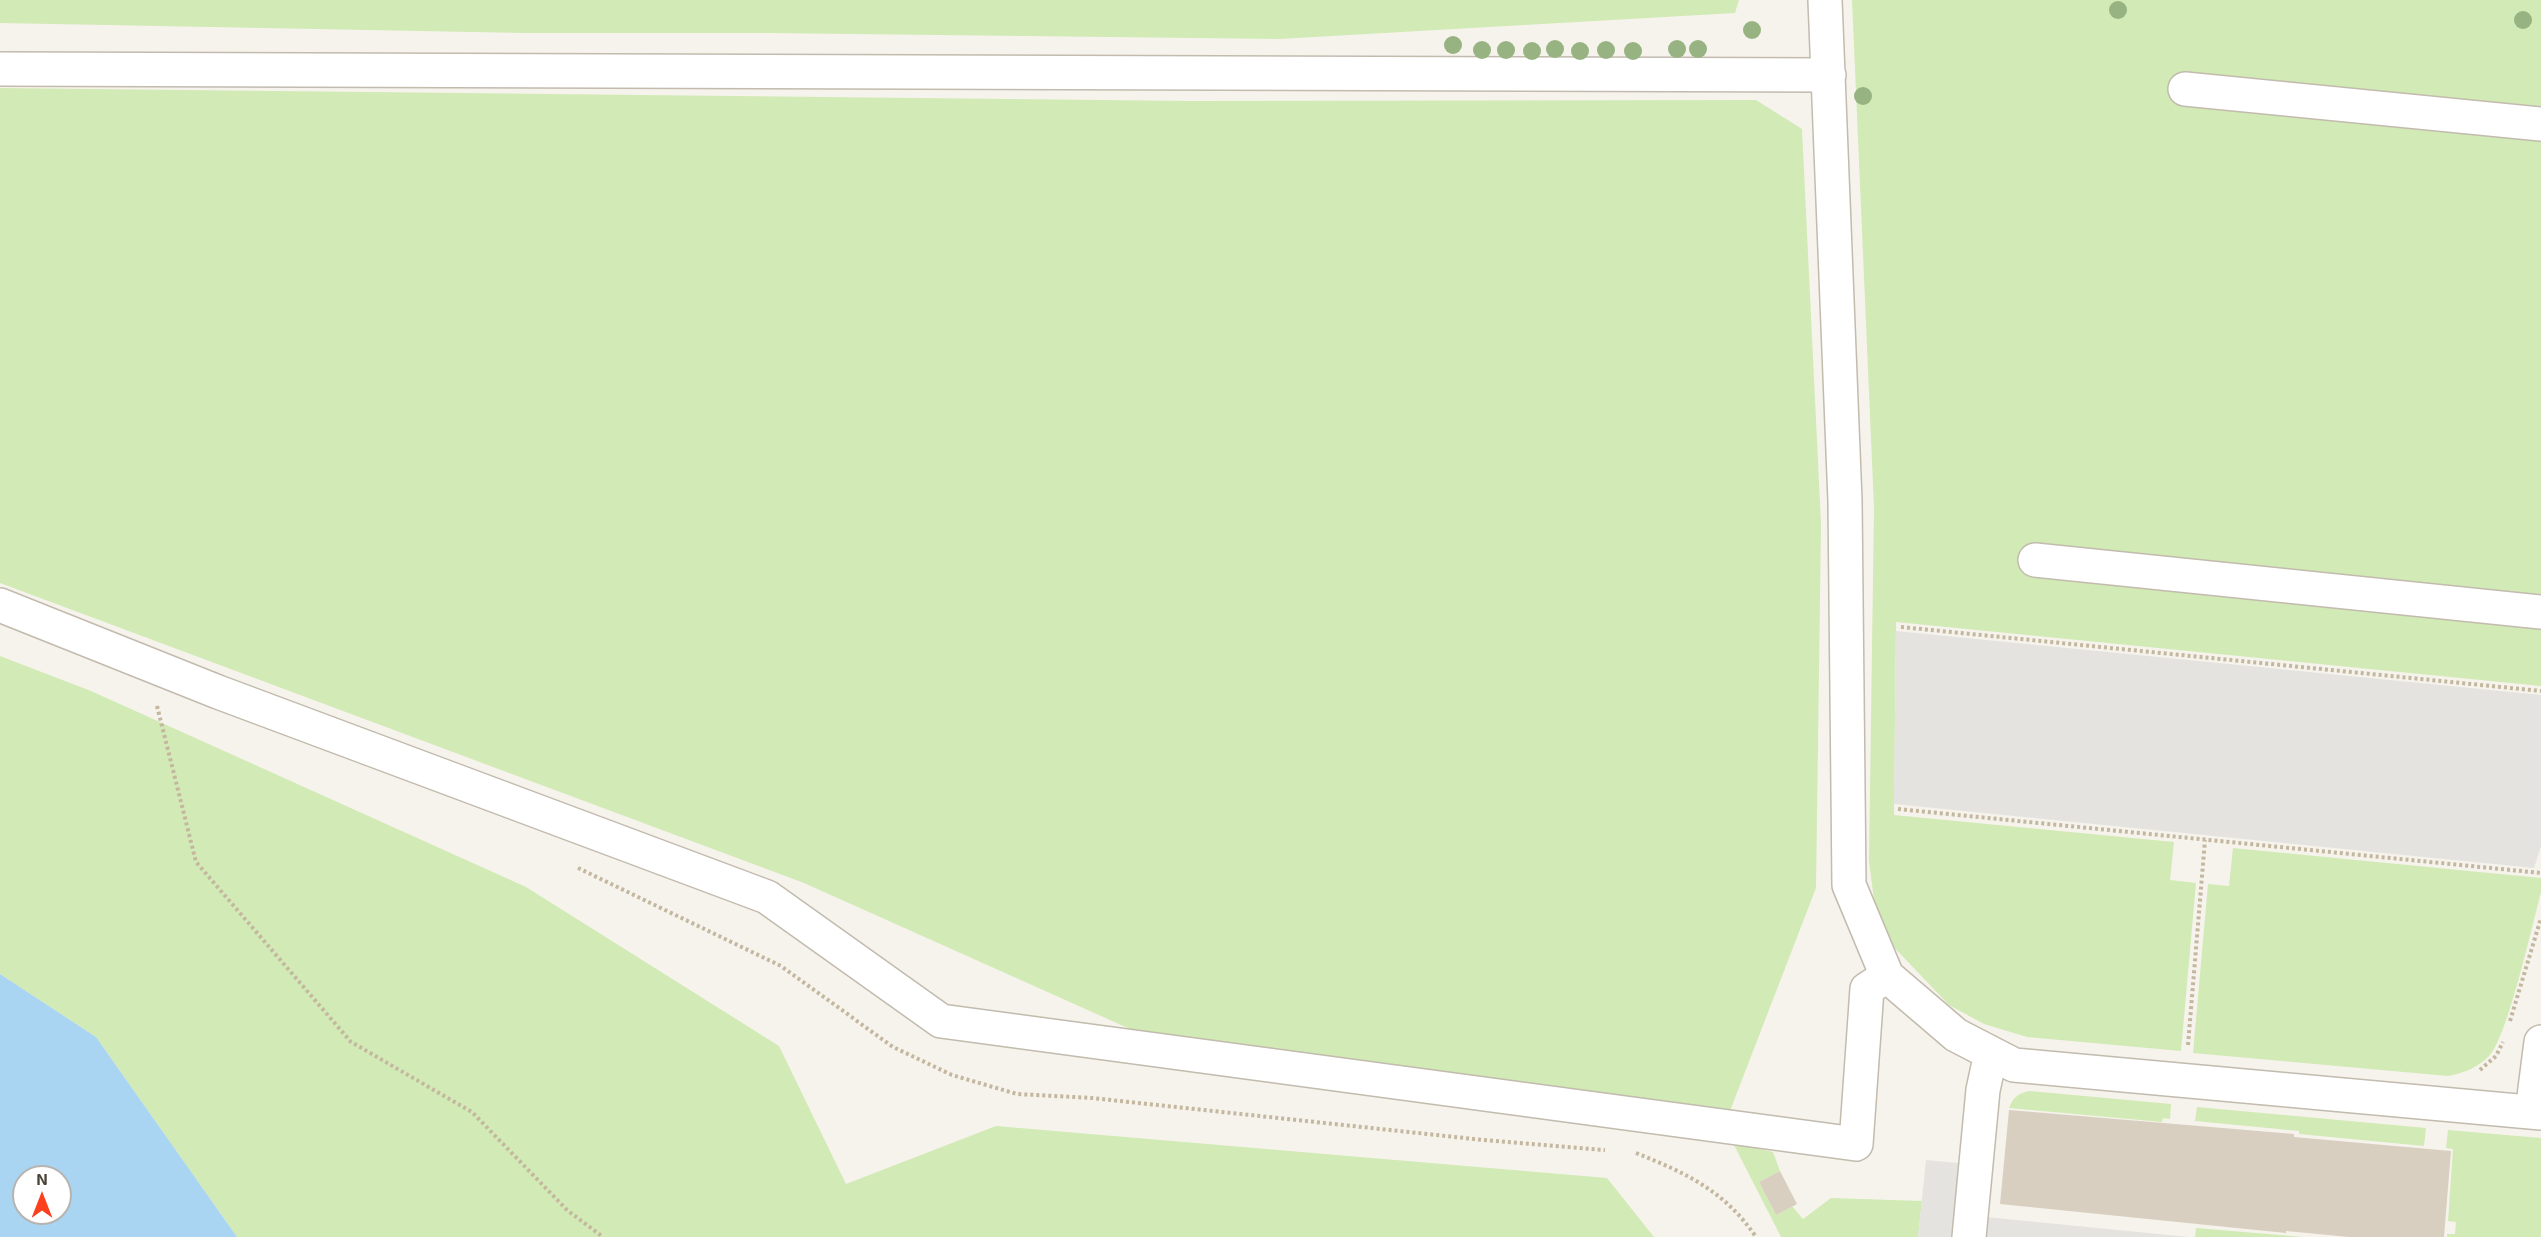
<!DOCTYPE html>
<style>
body{margin:0}
#map{position:relative;width:2541px;height:1237px;overflow:hidden;background:#f6f3ec;font-family:"Exo 2",sans-serif}
canvas{display:block}
.north{position:absolute;left:12px;top:1165px;width:60px;height:60px;box-sizing:border-box;background:#fff;border:2px solid #b7b4b0;border-radius:50%;rotate:0deg;font-size:16px;font-weight:700;line-height:24px;text-align:center;color:#4b4439}
.north::after{content:'';display:block;margin:auto;width:21px;height:27px;background:#fc3f1d;clip-path:polygon(50% 0,100% 100%,50% 72%,0 100%)}
</style>
<div id="map">
<canvas width="2541" height="1237"></canvas>
<div class="north">N</div>
</div>
<script>
const context = document.querySelector('canvas').getContext('2d');
context.lineJoin = 'round';
function paint(path, color) { context.fillStyle = color; context.fill(path, 'evenodd'); }
function stroke(path, color, width, dash) { context.strokeStyle = color; context.lineWidth = width; context.lineCap = dash ? 'butt' : 'round'; context.setLineDash(dash || []); context.stroke(path); }
paint(new Path2D(`
 M0,0h1739l-4,13 -456,26 -512,-6h-242l-525,-10z
 M1852,0h689v596l-516,-51 -3,27 519,52v62l-645,-64 -2,193 280,27 -4,38 26,3 -15,168 -154,-14 -43,-13 -35,-19 -60,-63 -14,-34 -6,-47 5,-353z
 M0,88l1192,13 564,-1 46,29 19,395 -5,364 -88,228 -589,-83 -335,-150 -804,-300z
 M0,656l91,35 435,196 253,159 67,138 150,-58 611,52 47,59h-1417l-141,-200 -96,-63z
 M2233,848l308,30v14c-8,30 -34,147 -52,164 -12,12 -25,17 -41,20l-255,-23 15,-169 21,2z
 M2030,1091l141,13 -1,15 -7,-1 -1,4 -153,-14c4,-11 10,-15 21,-17z
 M2197,1107l229,21 -2,18 -125,-12v-3l-104,-10z
 M2448,1130l93,8v99h-94v-3h8l1,-12 -8,-1 5,-72 -7,-1z
 M1733,1143l40,9 7,19 -21,11 17,33 16,-9 11,13 28,-21 91,3 -4,36h-137z
 M2196,1228l108,9h-109z`), '#d2eab5');
paint(new Path2D(`
 M1896,631l645,64v151l-7,22 -640,-64z
 M1926,1160l64,6 -4,51 203,20h-271z`), '#e5e3e0');
paint(new Path2D(`
 M0,974l96,63 141,200h-237zM24,1177h36v36h-36z`), '#a9d4f2');
paint(new Path2D(`
 M2009,1110l285,24v3l157,14 -7,86h-95l-63,-6v2l-286,-29z
 M1780,1171l17,33 -21,11 -17,-33z`), '#d8cfc1');
const minor = new Path2D(`
 M1825,0l20,501 4,384 38,91 69,59 58,30 527,48
 M0,69l1829,6
 M2185,89l356,35
 M2035,560l506,52
 M0,605l218,87 549,205 174,124 915,123 11,-155 20,-13
 M2532,1112l9,-70
 M1969,1237l14,-147 8,-37`);
stroke(minor, '#c2bbae', 36);
stroke(new Path2D(`
 M1901,627l640,64
 M157,706l39,156 155,180 121,70 95,98 36,27
 M1898,809l643,64
 M578,868l203,98 112,81 59,28 65,19 75,4 391,42 122,10
 M2510,1021l31,-103
 M2188,1045l17,-205
 M2480,1070l16,-14 7,-14
 M1636,1153c50,20 89,38 120,84`), '#c4b79f', 4, [3, 3]);
stroke(minor, '#fff', 33);
context.fillStyle = '#97b381';
for (const [x, y] of [
 [2118,10],
 [2523,20],
 [1752,30],
 [1453,45],
 [1555,49],
 [1677,49],
 [1698,49],
 [1482,50],
 [1506,50],
 [1606,50],
 [1532,51],
 [1580,51],
 [1633,51],
 [1863,96]
]) { context.beginPath(); context.arc(x, y, 9, 0, 2 * Math.PI); context.fill(); }
</script>
